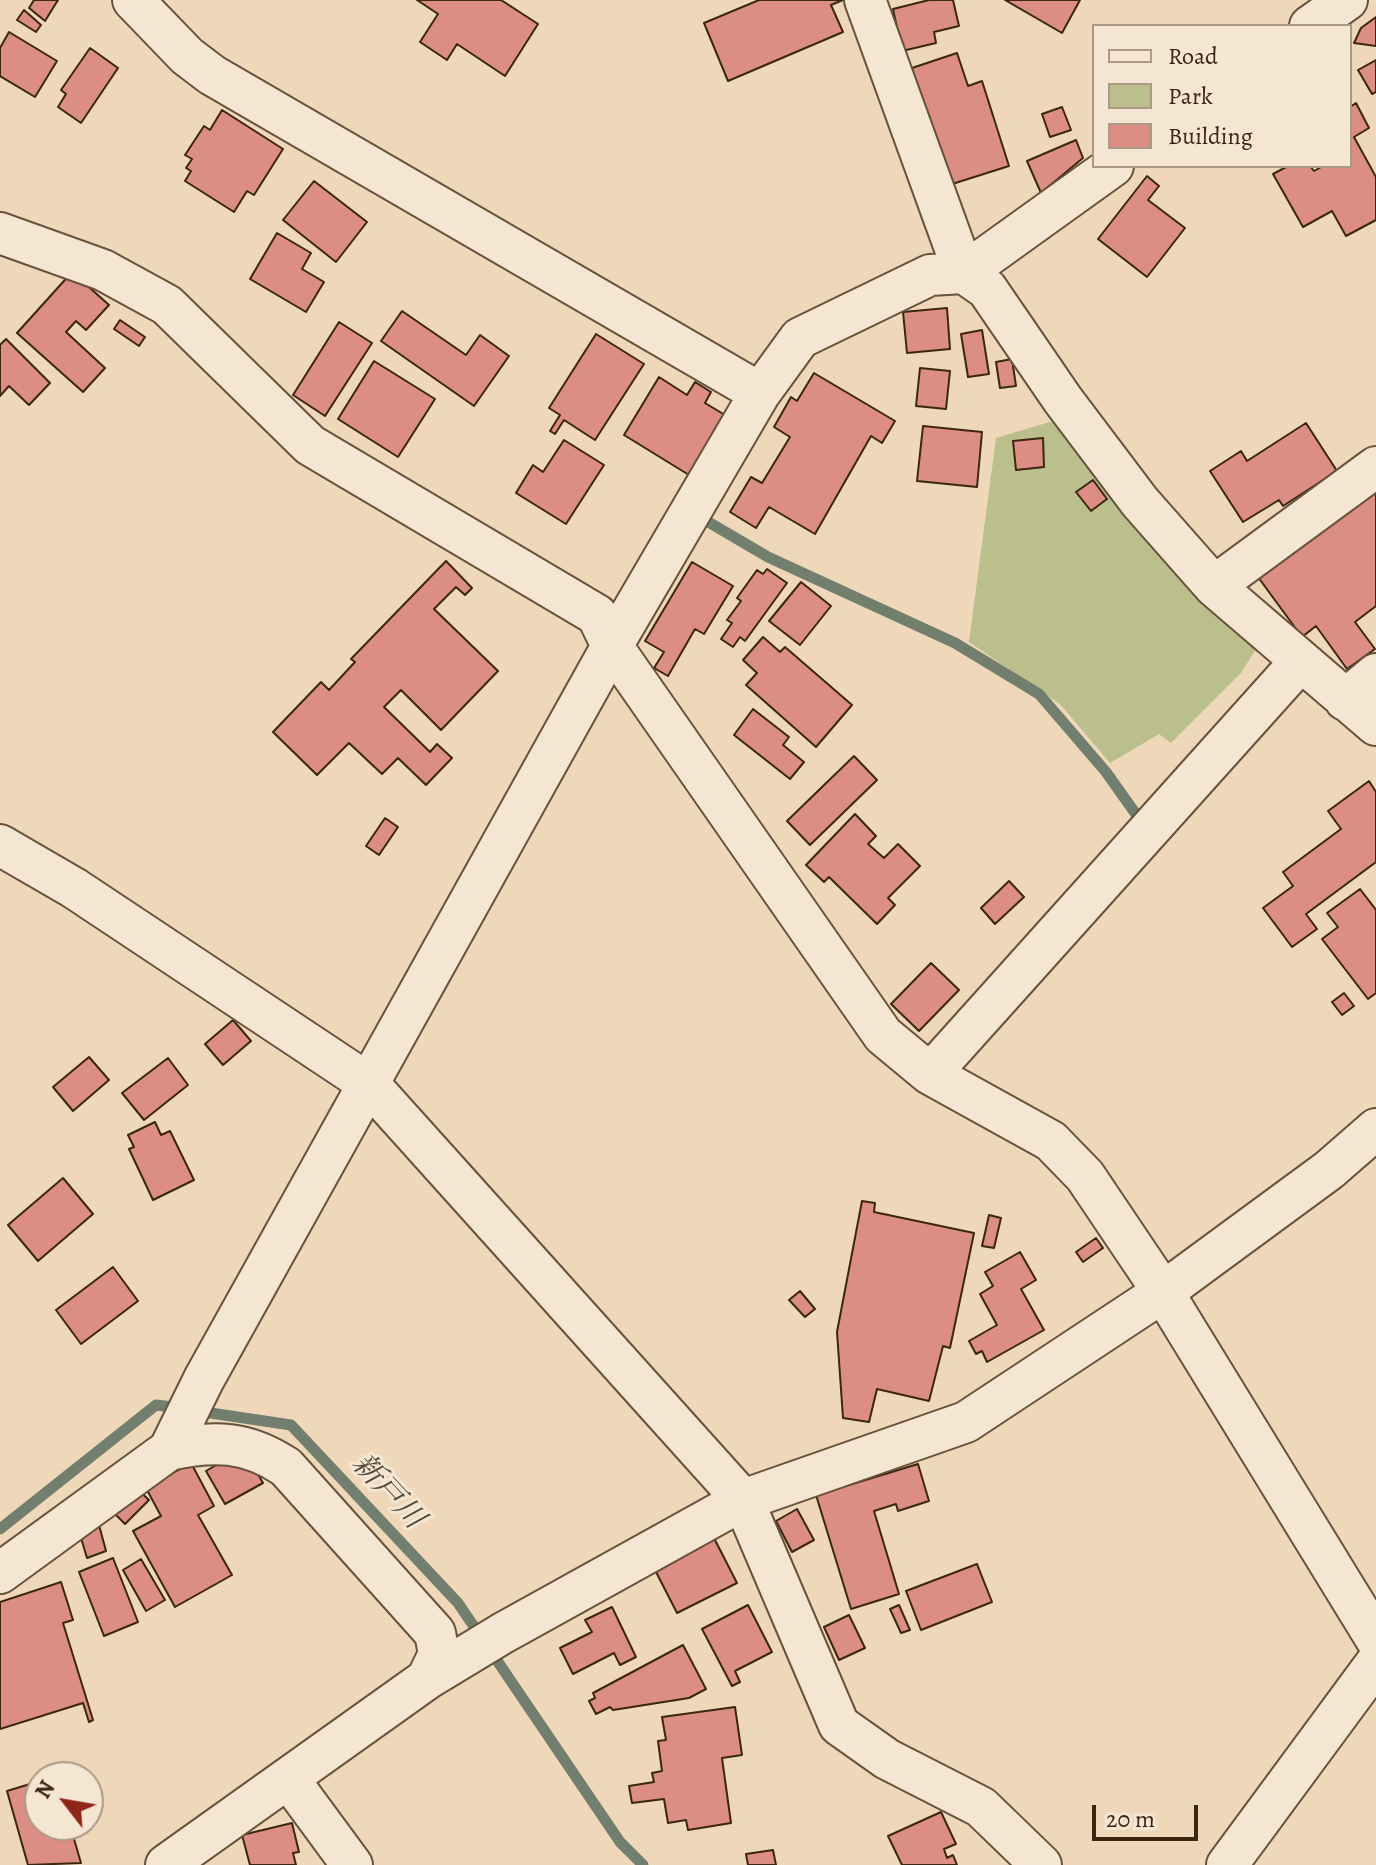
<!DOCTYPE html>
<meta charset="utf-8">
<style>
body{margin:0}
#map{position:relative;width:1376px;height:1865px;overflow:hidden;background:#eed8b9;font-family:Alegreya,serif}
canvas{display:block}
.legend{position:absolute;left:1092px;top:24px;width:260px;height:144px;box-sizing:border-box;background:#f4e6d2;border:2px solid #aa9985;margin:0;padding:10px 14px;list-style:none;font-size:24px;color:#3b2611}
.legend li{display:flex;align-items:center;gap:16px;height:40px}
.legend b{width:40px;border:2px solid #aa9985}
.north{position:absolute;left:24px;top:1761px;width:80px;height:80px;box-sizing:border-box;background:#f4e6d2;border:2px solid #aa9985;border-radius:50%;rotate:301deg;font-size:22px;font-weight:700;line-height:32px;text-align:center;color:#3b2611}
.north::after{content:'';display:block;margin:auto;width:28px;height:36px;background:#8f2418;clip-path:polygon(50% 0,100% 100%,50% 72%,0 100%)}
.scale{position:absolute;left:1092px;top:1805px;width:106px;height:36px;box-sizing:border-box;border:4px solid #3b2611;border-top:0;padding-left:10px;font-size:24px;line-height:28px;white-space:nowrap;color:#3b2611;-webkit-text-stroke:6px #f4e6d2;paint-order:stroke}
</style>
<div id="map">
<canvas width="1376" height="1865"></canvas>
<ul class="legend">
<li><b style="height:10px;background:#f4e6d2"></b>Road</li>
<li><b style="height:22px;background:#bbbe8d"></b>Park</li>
<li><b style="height:22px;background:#dc8d84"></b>Building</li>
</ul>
<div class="north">N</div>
<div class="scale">20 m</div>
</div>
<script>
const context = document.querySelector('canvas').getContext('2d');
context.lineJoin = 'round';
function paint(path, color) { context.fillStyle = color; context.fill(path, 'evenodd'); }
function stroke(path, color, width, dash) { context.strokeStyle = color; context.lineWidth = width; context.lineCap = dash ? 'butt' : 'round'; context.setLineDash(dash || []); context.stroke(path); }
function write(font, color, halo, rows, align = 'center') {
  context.font = font + ' Alegreya,"Noto Serif JP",serif'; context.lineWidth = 6; context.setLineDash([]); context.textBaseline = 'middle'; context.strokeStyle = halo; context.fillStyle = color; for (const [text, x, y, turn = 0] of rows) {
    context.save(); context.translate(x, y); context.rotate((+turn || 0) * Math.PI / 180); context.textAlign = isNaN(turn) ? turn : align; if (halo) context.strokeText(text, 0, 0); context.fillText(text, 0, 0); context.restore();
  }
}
paint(new Path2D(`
 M1053,421c61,82 126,160 203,228l-15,24 -70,70 -12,-9 -49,29 -50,-59 -91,-62 27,-204z`), '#bbbe8d');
stroke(new Path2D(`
 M710,523l58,34 187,86 84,51 67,78 32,45
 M197,1411l94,14 167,178 162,239 23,23
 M0,1529l156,-124 24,3`), '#737f6e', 11);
const building = new Path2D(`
 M34,0h24l-13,21 -16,-13z
 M417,0h84l37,24 -33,52 -48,-32 -10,16 -27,-18 18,-28z
 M759,0h84l-12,5 12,27 -115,49 -24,-58z
 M929,0h24l6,26 -25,6 2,11 -34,8 -9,-42z
 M1005,0h75l-18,33z
 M24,10l17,15 -5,7 -19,-12z
 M1376,17v29l-22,-3 7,-15z
 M9,32l48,29 -22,36 -35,-21v-28z
 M90,48l28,20 -37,55 -23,-16 8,-13 -5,-4z
 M957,53l11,33 14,-5 27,85 -60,19 -37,-117z
 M1376,60v32l-4,2 -14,-24z
 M1356,103l13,25 -15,9 22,40v43l-30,16 -14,-25 -29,16 -30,-53 15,-8h22l4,5 9,-5h27v-59z
 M1062,107l9,23 -21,7 -8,-23z
 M222,110l61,39 -29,46 -7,-4 -13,21 -49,-31 6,-10 -5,-3 6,-9 -7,-4 19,-29 6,4z
 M1076,140l7,18 -42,35 -14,-32z
 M1147,176l12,10 -11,14 37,28 -38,49 -49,-38z
 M314,181l53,41 -31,40 -53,-42z
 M277,233l34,20 -9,16 22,13 -18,30 -56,-33z
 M72,272l37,33 -23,25 -10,-9 -10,11 39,36 -22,24 -66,-59z
 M947,308l3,41 -43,4 -4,-41z
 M402,311l64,44 14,-20 29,21 -35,50 -93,-65z
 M120,320l25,17 -6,9 -25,-17z
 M339,322l33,21 -47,73 -32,-21z
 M982,330l7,44 -21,3 -7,-43z
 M596,334l48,30 -49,76 -31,-20 -9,14 -5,-3 10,-16 -11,-7z
 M6,339l44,44 -21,22 -20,-19 -9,10v-51z
 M1012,359l4,27 -16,2 -4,-26z
 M374,361l61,38 -37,58 -60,-38z
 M920,368l30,3 -4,38 -30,-3z
 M814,373l81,48 -13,22 -11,-7 -56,98 -46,-27 -13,21 -26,-16 21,-35 11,6 28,-46 -16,-10 17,-30 6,4z
 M659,377l28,18 8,-13 16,10 -6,11 20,12 -36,60 -65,-40z
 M1306,423l31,48 -54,35 -4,-6 -36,22 -33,-51 31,-20 6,10z
 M923,426l59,6 -5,55 -60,-6z
 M1043,438l1,29 -28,3 -3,-29z
 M564,440l40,25 -38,59 -50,-31 17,-28 10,7z
 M1093,480l14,19 -16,12 -15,-19z
 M1376,484v122l-21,16 20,27 -28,20 -31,-43 -14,11 -47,-64z
 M446,561l26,27 -7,7 -9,-8 -22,22 64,62 -57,59 -40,-40 -17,17 46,45 7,-8 15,14 -26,27 -28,-27 -16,16 -33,-31 -32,32 -44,-43 48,-50 8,8 26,-28 -4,-3z
 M692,562l41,24 -29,48 -9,-5 -27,47 -14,-8 10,-16 -19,-11z
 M767,569l20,14 -42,58 -5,-4 -7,10 -12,-8 11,-16 -5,-3 14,-19 -4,-3 20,-28 6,4z
 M801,582l30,24 -31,39 -31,-24z
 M763,637l17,15 5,-5 67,58 -36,42 -70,-62 11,-12 -14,-13z
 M753,709l36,28 -6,8 21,17 -14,17 -56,-44z
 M854,756l23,24 -67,65 -23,-24z
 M1369,781l7,11v70l-70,52 11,15 -25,18 -29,-39 30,-22 -10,-14 58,-43 -13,-18z
 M855,814l21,22 -8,8 16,14 14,-14 22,22 -32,32 7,7 -18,19 -48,-47 -5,5 -18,-17z
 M385,818l13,9 -19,28 -13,-9z
 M1009,881l15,16 -29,27 -14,-16z
 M1360,889l16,21v83l-8,6 -46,-60 16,-12 -11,-14z
 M931,963l28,27 -40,41 -28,-27z
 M1344,993l10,13 -12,9 -10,-13z
 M233,1020l18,21 -28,24 -18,-21z
 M89,1057l20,23 -36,31 -20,-24z
 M168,1058l20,27 -44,35 -22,-27z
 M155,1122l6,13 9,-4 24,49 -41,20 -24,-51 5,-2 -6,-12z
 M63,1178l30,36 -55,47 -30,-36z
 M862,1201l13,2 -1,9 100,21 -24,115 -7,-2 -14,55 -52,-12 -8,33 -26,-4 -6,-86z
 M989,1215l12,3 -7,30 -12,-2z
 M1096,1238l7,10 -20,14 -7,-10z
 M1020,1252l16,28 -15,9 23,41 -57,32 -5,-11 -6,3 -7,-13 28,-16 -17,-31 13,-8 -8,-14z
 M113,1267l25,34 -57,43 -25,-34z
 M800,1291l15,18 -10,8 -16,-17z
 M230,1457l19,1 14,25 -38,21 -19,-33z
 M191,1463l23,43 -16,9 34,60 -57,32 -42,-76 28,-15 -15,-28z
 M918,1464l11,37 -31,10 -2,-7 -22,7 25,83 -48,15 -35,-114z
 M135,1487l14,13 -24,24 -13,-13z
 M797,1509l17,31 -22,12 -16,-31z
 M99,1525l7,26 -19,7 -8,-27z
 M714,1538l23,45 -60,30 -23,-45z
 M113,1558l25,64 -34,14 -25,-64z
 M141,1559l24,41 -19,11 -23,-41z
 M977,1564l15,38 -71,28 -15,-39z
 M61,1582l12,38 -10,3 30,97 -4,2 -6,-19 -83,26v-127z
 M748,1605l24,47 -37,19 5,11 -8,4 -30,-57z
 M899,1605l11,25 -9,3 -11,-24z
 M612,1607l24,50 -16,8 -6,-12 -41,21 -13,-26 32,-16 -7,-12z
 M849,1615l16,33 -26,12 -15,-33z
 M683,1645l23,44 -17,9 -76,12 -3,-3 -14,7 -7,-13 6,-3 -2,-5z
 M735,1707l7,48 -20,3 9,65 -43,7 -2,-10 -18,3 -4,-24 -32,4 -3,-17 25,-4 -2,-9 10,-2 -4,-30 8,-1 -4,-23z
 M40,1781v44h30l11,38 -53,2 -21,-74z
 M941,1812l15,32 -12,5 3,9 6,-3 4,10h-55l-14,-29z
 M292,1823l7,29 -6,1 3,12h-46l-8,-30z
 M773,1850l3,15h-28l-2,-11z`);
paint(building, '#dc8d84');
stroke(building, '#3b2611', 2);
const minor = new Path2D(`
 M133,0l54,56 25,19 548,318
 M865,0l99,273 23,16 76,111 77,102 74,84 162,139
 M1310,26l37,-26
 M0,233l103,37 64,35 143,140 287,170 15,31 271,389 47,39 121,67 34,35 78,116 213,347
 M1214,586l162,-119
 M1345,700l31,-26
 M0,845l74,43 295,196 374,416 96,225 48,34 94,48 60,58
 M930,1074l370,-412
 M169,1450c45,-10 78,-9 117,17l149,166 4,21 -12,25
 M0,1573l169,-123 35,-71 408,-733 148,-253 40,-55 130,-63 34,-2 149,-107
 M288,1778l64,87
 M166,1865l261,-186 76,-46 240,-133 223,-78 197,-130 166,-122 47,-41
 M1227,1865l149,-202`);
stroke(minor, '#68523b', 44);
stroke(minor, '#f4e6d2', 40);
write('italic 30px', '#524b38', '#f4e6d2', [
 ["新戸川",387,1492,47]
]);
</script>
